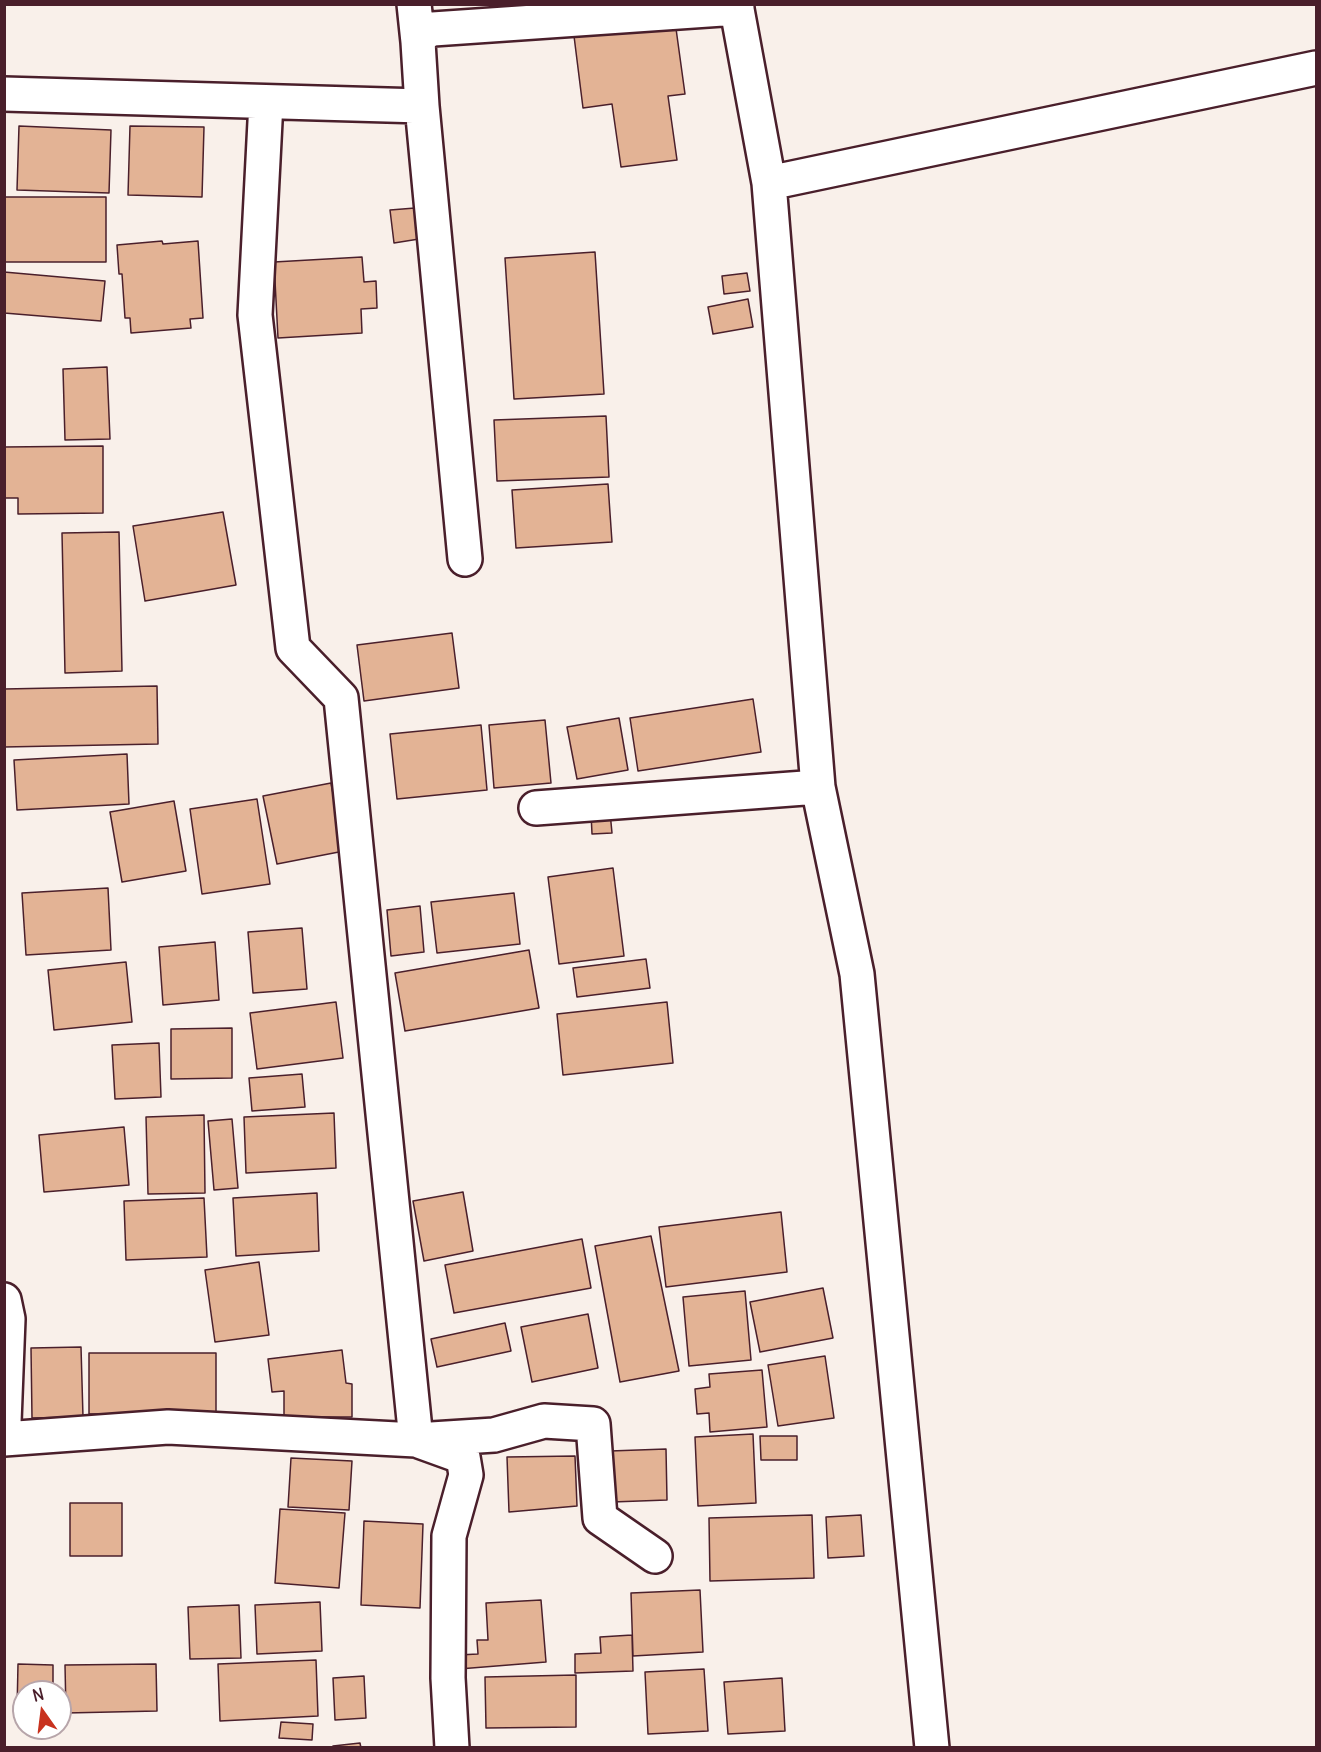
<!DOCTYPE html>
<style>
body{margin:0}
#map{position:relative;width:1321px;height:1752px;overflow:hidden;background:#f9f0ea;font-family:Delius,sans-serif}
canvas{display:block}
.frame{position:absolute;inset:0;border:6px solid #4a1f2b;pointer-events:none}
.north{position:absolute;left:12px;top:1680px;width:60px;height:60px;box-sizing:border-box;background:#fff;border:2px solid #b7a5aa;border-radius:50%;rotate:346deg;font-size:16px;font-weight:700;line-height:24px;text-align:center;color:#4a1f2b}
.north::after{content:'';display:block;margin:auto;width:21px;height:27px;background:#c8321e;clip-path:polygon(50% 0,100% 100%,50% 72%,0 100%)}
</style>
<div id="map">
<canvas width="1321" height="1752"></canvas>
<div class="frame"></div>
<div class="north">N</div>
</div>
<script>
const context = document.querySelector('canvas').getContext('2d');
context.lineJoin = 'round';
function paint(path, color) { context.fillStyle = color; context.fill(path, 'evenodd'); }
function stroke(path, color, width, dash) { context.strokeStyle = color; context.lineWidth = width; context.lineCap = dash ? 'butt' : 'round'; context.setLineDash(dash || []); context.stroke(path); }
const building = new Path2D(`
 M674,14l11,80 -17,2 9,64 -56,7 -9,-63 -29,4 -10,-80z
 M19,126l92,4 -2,63 -92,-3z
 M130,126l74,1 -2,70 -74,-2z
 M5,197h101v65h-101z
 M415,208l4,31 -25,4 -4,-33z
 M162,241l1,3 35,-3 5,77 -13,1 1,9 -60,5 -1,-15h-5l-3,-44h-3l-2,-29z
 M595,252l9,142 -90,5 -9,-141z
 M362,257l2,25 12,-1 1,27 -16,1 1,24 -84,5 -4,-76z
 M4,272l101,9 -4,40 -97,-8z
 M747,273l3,18 -26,3 -2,-18z
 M748,299l5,28 -40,7 -5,-27z
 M107,367l3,72 -45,1 -2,-71z
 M606,416l3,61 -112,4 -3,-61z
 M103,446v67l-85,1v-16h-14v-51z
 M608,484l4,58 -96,6 -4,-58z
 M223,512l13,73 -91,16 -12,-75z
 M119,532l3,139 -57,2 -3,-140z
 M452,633l7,55 -95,13 -7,-56z
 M157,686l1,58 -154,3v-58z
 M753,699l8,53 -123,19 -8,-53z
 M619,718l9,52 -51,9 -10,-52z
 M545,720l6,63 -57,5 -5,-63z
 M481,725l6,65 -90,9 -7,-65z
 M127,754l2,50 -112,6 -3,-50z
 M331,783l13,68 -67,13 -14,-68z
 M257,799l13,85 -68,10 -12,-85z
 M174,801l12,70 -64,11 -12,-70z
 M610,812l2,21 -20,1 -1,-21z
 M613,868l11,88 -65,8 -11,-87z
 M108,888l3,62 -85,5 -4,-62z
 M514,893l6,51 -83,9 -6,-51z
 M420,906l4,46 -33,4 -4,-46z
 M302,928l5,61 -54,4 -5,-61z
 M215,942l4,58 -56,5 -4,-58z
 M529,950l10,58 -134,23 -10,-58z
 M646,959l4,29 -73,9 -4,-29z
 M126,962l6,60 -78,8 -6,-60z
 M336,1002l7,56 -86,11 -7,-56z
 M667,1002l6,61 -110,12 -6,-61z
 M232,1028v50l-61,1v-50z
 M159,1043l2,54 -46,2 -3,-54z
 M302,1074l3,33 -53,4 -3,-33z
 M334,1113l2,55 -90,5 -2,-56z
 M204,1115l1,78 -57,1 -2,-77z
 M232,1119l6,69 -24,2 -6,-69z
 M124,1127l5,58 -85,7 -5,-57z
 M463,1192l10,59 -49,10 -11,-60z
 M317,1193l2,58 -83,5 -3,-58z
 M204,1198l3,59 -81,3 -2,-59z
 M781,1212l6,60 -121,15 -7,-60z
 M651,1236l28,135 -59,11 -25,-136z
 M582,1239l9,49 -137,25 -9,-48z
 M259,1262l10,73 -54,7 -10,-72z
 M823,1288l10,50 -73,14 -10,-50z
 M745,1291l6,69 -62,6 -6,-69z
 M588,1314l10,54 -66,14 -11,-55z
 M505,1323l6,28 -74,16 -6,-28z
 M81,1347l2,70 -51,1 -1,-70z
 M342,1350l4,33 6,1v33h-68v-26l-12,1 -4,-33z
 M89,1353h127v61h-127z
 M825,1356l9,62 -56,8 -10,-61z
 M762,1370l5,57 -57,5 -1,-19 -12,1 -2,-25 15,-2 -1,-13z
 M753,1434l3,69 -58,3 -3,-69z
 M760,1436h37v24h-36z
 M666,1449l1,51 -55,2 -2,-51z
 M575,1456l2,50 -68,6 -2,-55z
 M291,1458l61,3 -3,49 -61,-3z
 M70,1503h52v53h-52z
 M280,1509l65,4 -6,75 -64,-5z
 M812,1515l2,63 -104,3 -1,-63z
 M861,1515l3,41 -36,2 -2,-41z
 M364,1521l59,3 -3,84 -59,-3z
 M700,1590l3,62 -70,4 -2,-63z
 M541,1600l5,62 -87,7 -1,-14 20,-1 -1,-14h11l-2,-37z
 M320,1602l2,49 -65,3 -2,-49z
 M239,1605l2,53 -51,1 -2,-52z
 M632,1635l1,36 -58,2v-19l26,-1 -1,-16z
 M316,1660l2,56 -98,5 -2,-57z
 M18,1664l35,1v27h-29v19h-7z
 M156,1664l1,47 -91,2 -1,-48z
 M704,1669l4,62 -60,3 -3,-62z
 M576,1675v52l-90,1 -1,-51z
 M364,1676l2,42 -31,2 -2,-42z
 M782,1678l3,53 -57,3 -4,-52z
 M281,1722l32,2 -1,16 -33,-2z
 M360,1743l1,5h-27l-1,-2z`);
paint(building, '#e3b395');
stroke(building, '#4a1f2b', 1.5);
const street = new Path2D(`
 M414,4l4,38
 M736,4l33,179 49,604 39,187 75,774
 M4,94l418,12 -4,-64 6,-9 9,-4 304,-21
 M266,102l-11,213 38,333 48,50 75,742 47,17 3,18 -17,61 -1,142 4,70
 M422,106l43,453
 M769,183l547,-115
 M536,808l282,-21
 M4,1300l4,19 -4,103
 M4,1439l164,-12 248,13 78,-5 50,-14 49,3 7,94 55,38`);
stroke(street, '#4a1f2b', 38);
stroke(street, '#fff', 33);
</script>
